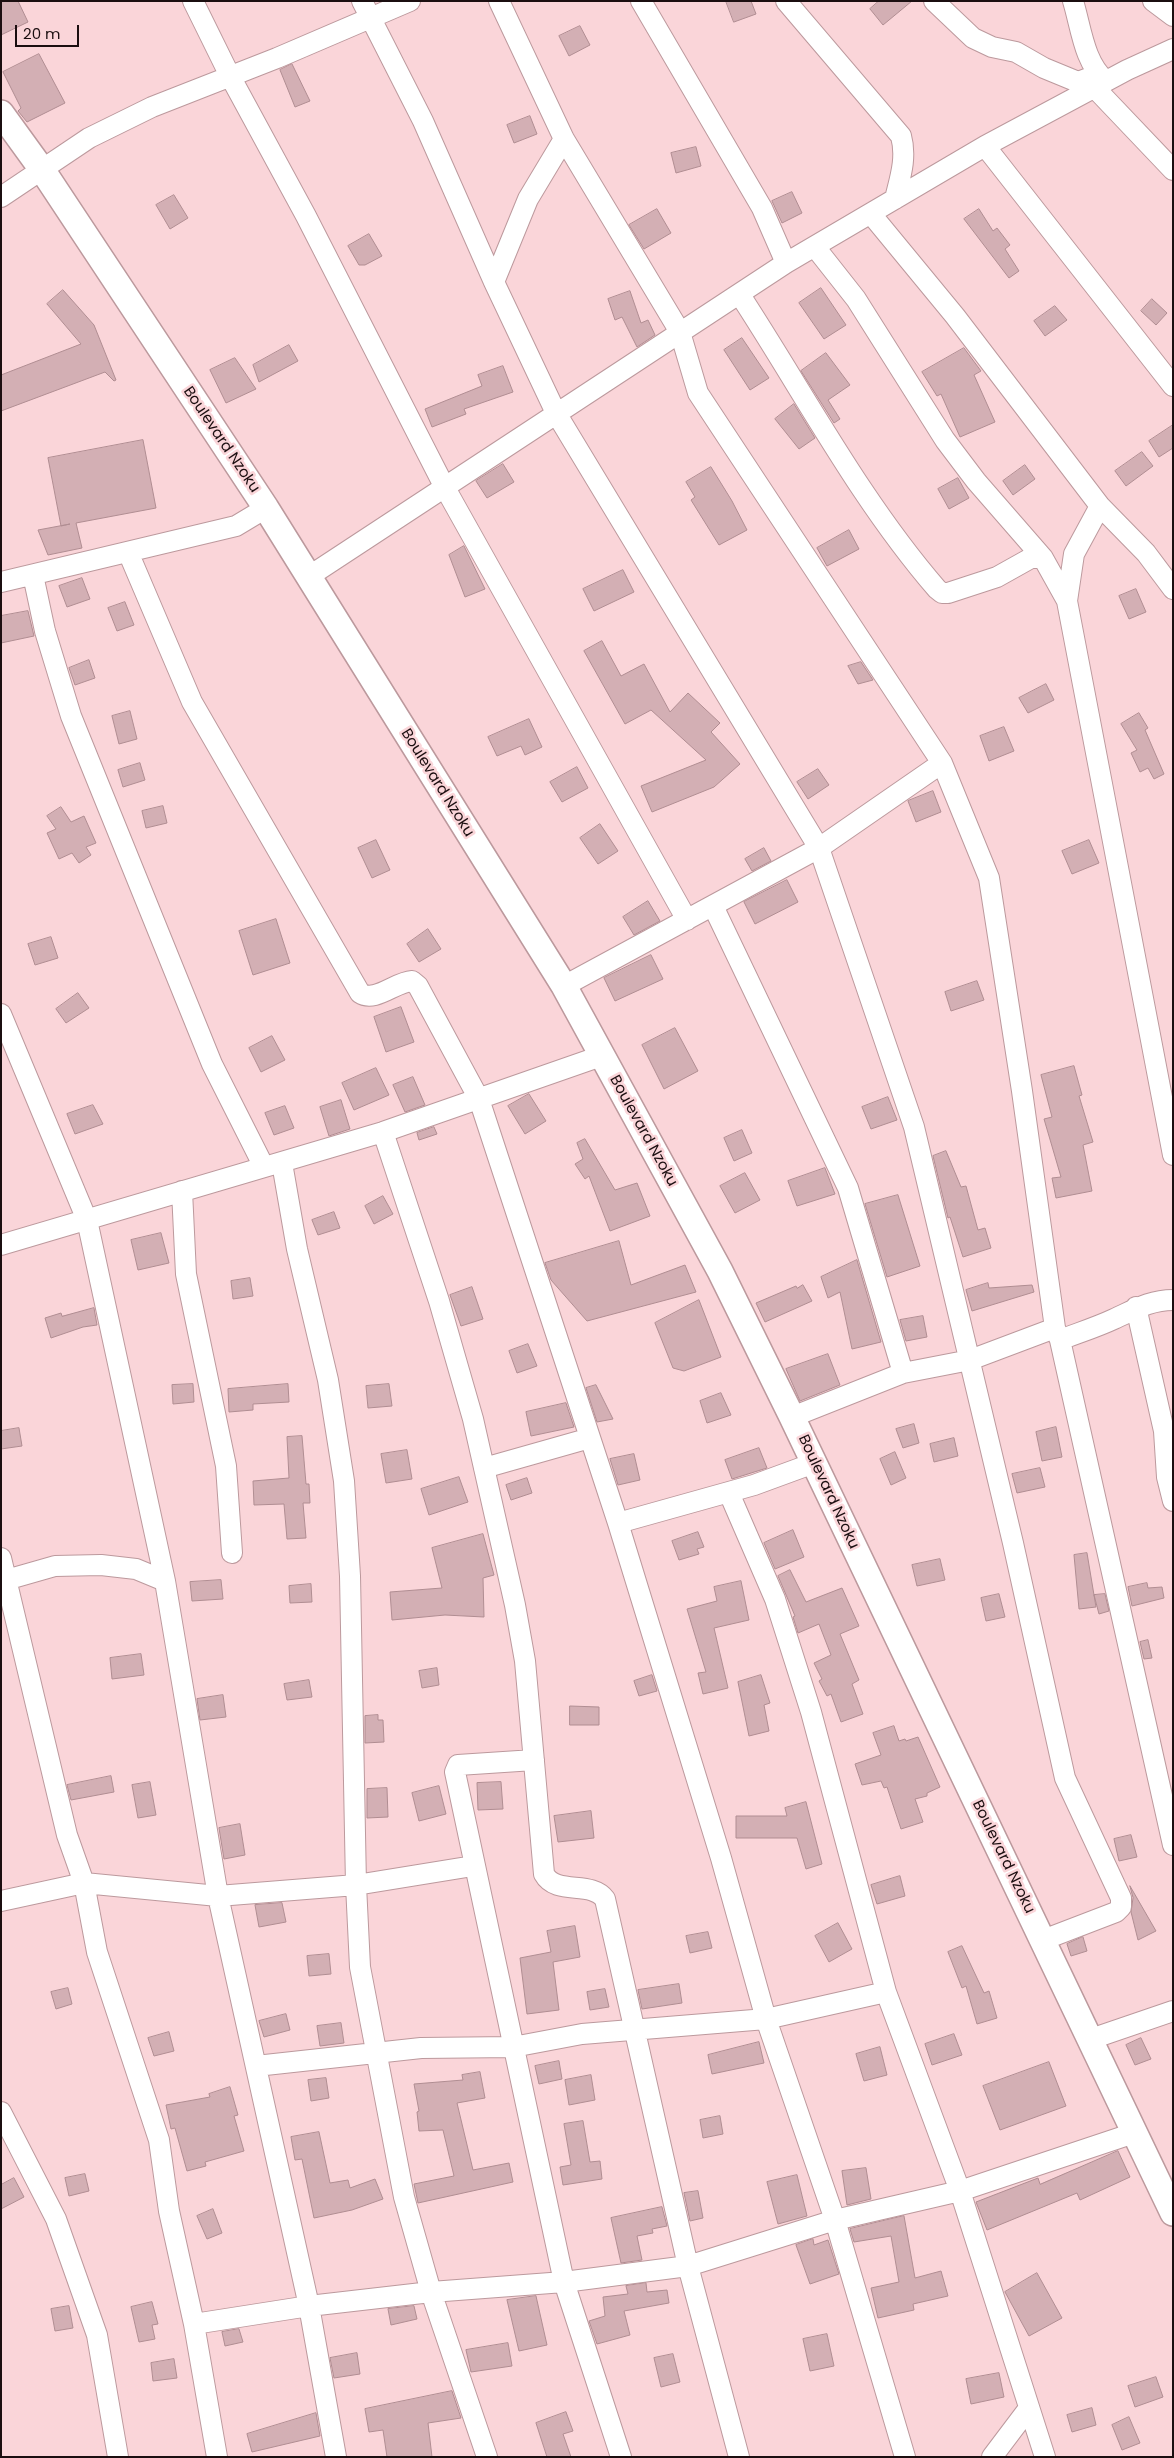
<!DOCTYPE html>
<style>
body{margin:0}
#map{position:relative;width:1174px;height:2458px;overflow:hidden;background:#fad5d9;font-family:Poppins,sans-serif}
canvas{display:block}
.frame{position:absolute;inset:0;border:2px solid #1b0e10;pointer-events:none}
.scale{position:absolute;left:15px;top:25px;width:64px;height:22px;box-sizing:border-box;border:2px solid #1b0e10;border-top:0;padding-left:6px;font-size:15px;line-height:18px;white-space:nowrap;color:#1b0e10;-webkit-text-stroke:4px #fad5d9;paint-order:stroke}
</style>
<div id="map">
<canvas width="1174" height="2458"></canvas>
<div class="frame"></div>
<div class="scale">20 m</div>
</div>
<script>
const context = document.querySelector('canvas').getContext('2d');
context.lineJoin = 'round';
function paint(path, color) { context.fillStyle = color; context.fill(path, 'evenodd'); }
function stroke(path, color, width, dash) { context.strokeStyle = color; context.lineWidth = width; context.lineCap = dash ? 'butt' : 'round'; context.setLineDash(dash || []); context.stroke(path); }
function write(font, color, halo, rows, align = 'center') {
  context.font = font + ' Poppins,sans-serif'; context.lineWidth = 5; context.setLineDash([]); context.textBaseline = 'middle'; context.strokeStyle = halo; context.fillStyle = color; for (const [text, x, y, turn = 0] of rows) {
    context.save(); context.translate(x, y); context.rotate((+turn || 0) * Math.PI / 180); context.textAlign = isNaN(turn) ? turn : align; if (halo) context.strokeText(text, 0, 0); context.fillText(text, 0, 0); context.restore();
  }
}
const building = new Path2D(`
 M1,1h17l10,21 -27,13z
 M726,1h25l5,13 -22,8z
 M879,1h33l-29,24 -13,-16z
 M580,26l10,19 -21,11 -10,-20z
 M39,54l26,49 -38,19 -9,-11 3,-3 -18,-36z
 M292,64l18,37 -15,6 -15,-37z
 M530,116l7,18 -23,9 -7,-18z
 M696,147l5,19 -25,7 -5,-20z
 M792,192l10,21 -20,10 -10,-22z
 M174,195l14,23 -18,11 -14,-24z
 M657,209l14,24 -27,16 -15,-24z
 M979,209l14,22 4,-3 13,17 -5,4 14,22 -10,7 -45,-59z
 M369,234l13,22 -17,9h-6l-11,-19z
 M821,288l25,37 -22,14 -25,-36z
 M63,290l31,35 22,55 -2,1 -9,-9 -104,39v-36l80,-31 -34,-40z
 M630,291l11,32 7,-3 7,15 -18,12 -15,-30 -7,3 -7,-21z
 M1152,299l15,14 -11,12 -15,-14z
 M1055,306l12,14 -22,16 -11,-15z
 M742,338l27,40 -19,12 -26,-40z
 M289,345l9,16 -39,21 -6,-17z
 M964,348l17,23 -7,4 21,47 -35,15 -19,-43 -4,2 -15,-24z
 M826,353l24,32 -22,15 12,19 -6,4 -33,-52z
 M235,358l21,31 -30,14 -16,-33z
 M503,366l10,26 -49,17 2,5 -34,13 -7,-18 57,-23 -4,-11z
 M794,404l21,34 -16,11 -24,-30z
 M1173,425v23l-14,9 -10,-16z
 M143,440l13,68 -80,15 6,25 -34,7 -10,-25 32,-6 -9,2 -13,-68z
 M1142,452l11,14 -27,20 -11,-15z
 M503,464l11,18 -27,16 -11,-17z
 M1025,465l10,14 -22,16 -10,-14z
 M711,467l21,34 15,29 -28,15 -28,-45 4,-3 -9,-15z
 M958,478l11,20 -20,11 -11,-20z
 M849,530l10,19 -32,17 -10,-18z
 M464,546l21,43 -20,8 -16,-42z
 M623,570l11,22 -40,19 -11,-22z
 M82,578l8,21 -23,8 -8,-21z
 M1136,589l10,23 -17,7 -10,-23z
 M125,602l9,23 -17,6 -9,-23z
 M28,611l6,25 -33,7v-27z
 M602,641l19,35 23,-12 26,48 18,-19 32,30 -9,9 29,32 -26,23 -62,25 -11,-26 65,-26 -55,-50 -26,14 -41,-73z
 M89,660l6,18 -20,7 -6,-17z
 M861,662l12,18 -15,4 -10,-18z
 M1046,684l8,16 -26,13 -9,-15z
 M130,711l7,28 -18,5 -7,-28z
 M1139,713l9,15 -3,2 19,44 -10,5 -6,-11 -8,4 -9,-19 6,-3 -16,-26z
 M529,719l13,28 -17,8 -4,-9 -24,10 -9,-19z
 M1004,727l10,24 -25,10 -9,-25z
 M140,763l5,17 -22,7 -5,-17z
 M577,767l11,21 -26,14 -12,-20z
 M818,769l11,16 -21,14 -11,-17z
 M933,791l8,21 -25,10 -8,-21z
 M163,806l4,17 -21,5 -4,-17z
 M61,807l10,15 13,-6 12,27 -10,4 5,8 -12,8 -7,-10 -13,6 -12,-26 9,-4 -9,-13z
 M600,824l18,27 -20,13 -18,-26z
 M376,840l14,30 -18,8 -14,-30z
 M1089,840l10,23 -27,11 -10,-23z
 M764,848l7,13 -19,10 -7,-12z
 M787,880l11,22 -43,22 -11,-22z
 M648,901l12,20 -26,14 -11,-18z
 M276,919l14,44 -37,12 -14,-44z
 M428,929l13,20 -22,13 -12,-18z
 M51,937l7,21 -23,7 -7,-21z
 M651,955l12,24 -48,22 -11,-23z
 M977,981l7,19 -33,11 -6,-19z
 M78,993l11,15 -23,15 -10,-14z
 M401,1007l13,35 -28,10 -12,-35z
 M675,1028l23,43 -34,18 -22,-44z
 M272,1036l13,24 -24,12 -12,-24z
 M1074,1066l8,29 -3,1 14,46 -10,3 9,46 -36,7 -4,-20 9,-1 -17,-58 8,-2 -11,-42z
 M376,1068l13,27 -35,15 -12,-27z
 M413,1077l12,28 -20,7 -12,-27z
 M529,1094l17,27 -21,13 -17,-28z
 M888,1097l9,23 -26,9 -9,-22z
 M341,1100l9,29 -21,7 -9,-29z
 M93,1105l10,19 -28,10 -8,-20z
 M285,1106l9,22 -20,7 -9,-22z
 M434,1127l3,7 -18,6 -2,-7z
 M742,1130l10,23 -18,8 -10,-23z
 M585,1139l30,51 22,-7 13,33 -40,15 -21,-55 -4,3 -10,-15 8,-5 -6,-16z
 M946,1151l15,36 5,-1 12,44 7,-2 6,20 -28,9 -13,-40 -2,1 -15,-62z
 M825,1168l10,26 -38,12 -9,-25z
 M745,1173l15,27 -25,13 -15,-27z
 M898,1195l22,71 -33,11 -22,-73z
 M383,1196l10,18 -19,10 -9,-18z
 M334,1212l6,16 -22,7 -6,-15z
 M161,1233l8,30 -31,7 -7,-30z
 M619,1241l12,44 54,-20 11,27 -109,29 -36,-41 -6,-17z
 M857,1260l24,82 -29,7 -12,-57 -12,6 -7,-21z
 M250,1278l3,18 -20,3 -2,-18z
 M988,1283l1,5 43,-3 2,7 -62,19 -6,-21z
 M803,1285l9,16 -47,21 -9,-19 40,-17 1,2z
 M472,1287l11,32 -22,7 -11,-31z
 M699,1300l22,57 -37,14 -11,-3 -18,-45z
 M94,1308l3,17 -14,2 -32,11 -6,-20 16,-5 1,3z
 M923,1316l4,21 -21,4 -6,-21z
 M528,1344l9,22 -20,7 -8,-22z
 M828,1354l12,31 -40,16 -14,-32z
 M193,1384l1,18 -21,2 -1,-19z
 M288,1384l1,18 -36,2v6l-24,2 -1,-23z
 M389,1384l3,22 -24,2 -2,-22z
 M596,1385l17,34 -16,3 -11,-34z
 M721,1393l10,22 -24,8 -7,-22z
 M566,1403l8,24 -43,9 -5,-24z
 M914,1424l5,19 -16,5 -7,-19z
 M1056,1427l6,30 -20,4 -6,-29z
 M19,1428l3,18 -21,3v-18z
 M302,1436l4,48h3l1,19h-7l3,35 -19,1 -3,-35 -30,1 -1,-24 36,-3 -2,-41z
 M954,1438l4,18 -24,6 -4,-18z
 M759,1448l8,20 -35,11 -7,-19z
 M407,1450l5,29 -26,4 -5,-29z
 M895,1452l11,26 -15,7 -11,-26z
 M634,1454l6,26 -22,5 -8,-26z
 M1040,1468l5,19 -28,6 -5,-19z
 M459,1477l9,25 -39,13 -8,-26z
 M527,1478l5,15 -21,7 -5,-15z
 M793,1530l11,27 -29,12 -11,-26z
 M698,1532l6,15 -7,2 2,5 -20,6 -7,-19z
 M483,1534l11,41 -11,3 1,39 -39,-2 -53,5 -2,-28 52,-4 -10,-40z
 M1087,1553l9,54 -17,2 -5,-54z
 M940,1559l5,21 -28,6 -5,-21z
 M790,1570l16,32 36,-14 17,38 -19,8 19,46 -7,4 11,30 -22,8 -10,-28 -4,2 -8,-15 3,-2 -8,-16 17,-8 -12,-31 -21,9 -5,-16 2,-1 -17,-40z
 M221,1580l2,19 -31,2 -2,-19z
 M741,1581l8,39 -35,8 14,60 -25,6 -5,-21 8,-1 -19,-63 30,-8 -3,-14z
 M1147,1583l1,5 14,-1 2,11 -32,8 -4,-19z
 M311,1584l1,18 -22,1 -1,-17z
 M999,1594l6,23 -19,4 -5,-23z
 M1105,1594l4,17 -10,3 -5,-19z
 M1148,1640l4,18 -8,1 -4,-17z
 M141,1654l3,21 -32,4 -2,-21z
 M437,1668l2,17 -17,3 -3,-17z
 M652,1675l5,16 -18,5 -5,-15z
 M761,1675l9,28 -6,2 5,26 -20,5 -11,-54z
 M309,1680l3,17 -25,3 -3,-16z
 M223,1695l3,22 -26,3 -3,-21z
 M570,1706l29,1v18h-29z
 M378,1715v5h5l1,22 -19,1v-27z
 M894,1726l5,15 6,-2 1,2 12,-4 22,50 -13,6v3l-12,3 8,23 -22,7 -14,-42 -3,1 -3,-7 -19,4 -7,-21 26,-9 -8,-22z
 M111,1776l3,16 -43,8 -4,-15z
 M150,1782l6,33 -18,3 -6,-33z
 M501,1782l2,27 -25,1 -1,-27z
 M439,1786l7,28 -27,7 -7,-28z
 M387,1788l1,29 -21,1v-29z
 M806,1802l16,62 -16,5 -9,-31h-61v-22h51l-2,-8z
 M591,1811l3,27 -36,4 -4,-26z
 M240,1824l5,31 -21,4 -5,-31z
 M1131,1835l6,22 -18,4 -5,-22z
 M900,1876l5,20 -28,8 -6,-19z
 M1130,1886l26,45 -18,9 -7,-28 2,-14z
 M282,1903l4,19 -27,5 -4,-22z
 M838,1923l14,26 -23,13 -14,-26z
 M575,1926l5,31 -27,5 6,48 -32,4 -7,-56 31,-6 -4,-21z
 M708,1932l4,16 -22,5 -4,-17z
 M1083,1937l4,14 -16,5 -4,-12z
 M962,1946l22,47 5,-2 8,27 -20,6 -11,-38 -4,2 -14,-36z
 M329,1954l2,20 -22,2 -2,-20z
 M679,1984l3,19 -40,6 -4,-19z
 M68,1988l4,16 -16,5 -5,-17z
 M605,1989l4,18 -19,3 -3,-18z
 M286,2014l4,16 -26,7 -5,-16z
 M341,2023l3,20 -24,3 -3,-20z
 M169,2032l5,19 -20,5 -6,-18z
 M954,2034l8,21 -30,10 -7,-21z
 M1141,2038l10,21 -16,6 -9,-20z
 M759,2042l5,21 -52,11 -4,-19z
 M880,2047l7,28 -23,6 -8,-27z
 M559,2061l3,18 -23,5 -4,-18z
 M1049,2062l17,44 -66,24 -17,-44z
 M480,2072l5,26 -28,5 16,67 36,-7 4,19 -95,21 -4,-19 40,-8 -11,-46 -24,1 -2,-19 2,-1 -5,-27 49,-4 -1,-5z
 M591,2075l4,25 -26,5 -4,-25z
 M326,2078l3,20 -18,3 -3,-21z
 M230,2087l8,28 -4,1 10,35 -39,11 1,4 -19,5 -12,-43 -4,1 -5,-24 44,-8 -1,-3z
 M720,2116l3,18 -20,4 -3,-18z
 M583,2121l7,41 10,-1 2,18 -39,6 -3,-18 11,-2 -7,-41z
 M319,2132l11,51 18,-3 2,8 25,-9 8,20 -31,11 -38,8 -12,-59 -7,1 -4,-23z
 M1118,2151l12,26 -50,23 -3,-7 -90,37 -11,-28 62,-24 2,6z
 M866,2168l5,31 -24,6 -5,-34z
 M85,2174l4,17 -20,5 -4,-18z
 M797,2175l10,41 -29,8 -11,-42z
 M14,2178l10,19 -23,12v-24z
 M698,2191l5,27 -13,3 -6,-28z
 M662,2207l5,19 -15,3 1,4 -16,3 5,24 -21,3 -10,-45z
 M213,2209l9,24 -15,6 -10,-23z
 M904,2216l11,62 26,-7 7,25 -35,8 1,6 -36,8 -7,-30 28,-6 -8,-46 -37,6 -4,-13z
 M813,2239l1,6 14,-5 11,34 -29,10 -14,-39z
 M1037,2273l25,45 -33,18 -24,-44z
 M646,2283l1,9 20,-2 2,13 -45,8 6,24 -33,9 -8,-23 16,-5 -2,-19 25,-3 -2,-8z
 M536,2296l11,49 -28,6 -12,-51z
 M152,2302l6,22 -6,1 3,14 -16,3 -8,-35z
 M69,2306l4,22 -18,3 -4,-22z
 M414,2306l3,13 -26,6 -3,-16z
 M239,2329l4,13 -18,4 -3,-14z
 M827,2334l7,32 -24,5 -7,-32z
 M508,2343l4,23 -41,6 -5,-22z
 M357,2353l3,21 -26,4 -4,-20z
 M673,2354l7,28 -19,5 -7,-29z
 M174,2359l3,19 -24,3 -2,-18z
 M999,2373l5,24 -33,7 -5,-25z
 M1156,2377l7,20 -28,10 -7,-21z
 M452,2391l9,27 -33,5 4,34h-45l-4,-27 -14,2 -4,-23z
 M1092,2408l4,17 -24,7 -5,-17z
 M566,2412l7,19 -10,3 8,23h-24l-11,-34z
 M316,2413l4,23 -68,16 -5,-18z
 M1129,2417l11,26 -18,7 -10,-25z`);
paint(building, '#d3afb4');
stroke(building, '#b08d92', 1);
const minor = new Path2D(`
 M193,1l37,75 76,140 138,270 243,434
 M362,1l61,120 71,161 62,131 263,435 95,279 99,416 52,235 56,120v9l-5,5 -73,28
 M499,1l65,138 116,193 18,61 244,370 47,115 33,213 33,237 5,12 113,505
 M641,1l121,207 24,55
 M786,1l115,135c6,22 -1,42 -6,63
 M934,1l39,37 19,9 24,5 28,16 34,14 21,-8
 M1073,1c8,26 11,62 33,80
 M1153,1l20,15
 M1094,87l79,83
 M985,146l188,240
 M1,197l88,-59 63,-31 125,-49 133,-57
 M871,214l84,102 145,190 46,47 27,36
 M815,247l41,52 89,141 31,41 67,77 24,43
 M494,282l34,-83 36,-60
 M740,295c64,98 120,205 197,294l5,4h6l49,-16 34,-19h12
 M1100,506l-26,48 -7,47 106,554
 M128,552l64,150 168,291c15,10 35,-11 52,-12l6,5 61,113 139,424 103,335 45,161 69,201 70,237
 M33,575l12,56 26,85 141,348 52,103
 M308,577l478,-314 199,-117 142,-76 46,-21
 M1,582l235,-56 30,-18
 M713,906l135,282 55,185
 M564,986l255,-138 123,-85
 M1,1014l86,206 78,361 53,315 91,410 27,151
 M383,1132l56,169 34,118 42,186 10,56 19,213c12,22 47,6 61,25l83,367 51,191
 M282,1163l15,86 31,131 16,101 6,95 6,309 4,82 44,230 27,95 56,165
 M182,1191l4,83 40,192 6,87
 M1,1245l382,-113 218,-76
 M1136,1307l28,124 3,46 6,24
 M1060,1340c18,-7 37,-13 54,-21 20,-9 36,-19 59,-19
 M792,1417l111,-44 67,-13 85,-32
 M484,1468l106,-30
 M729,1493l46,106 36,113 75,280 74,199 85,266
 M618,1523l136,-38 60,-22
 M1,1558l66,277 17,48 13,69 62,188 10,71 25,113 23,133
 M6,1580l49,-14 46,-1 35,4 29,12
 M534,1760l-76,5 -3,7 109,510 57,175
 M1,1901l83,-18 134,13 138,-11 117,-19
 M1091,2039l82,-28
 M256,2066l165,-18 92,-1 69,-13 184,-15 120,-27
 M1,2112l55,107 41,116 21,122
 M194,2324l115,-18 122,-14 133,-10 124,-16 147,-46 125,-29 174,-58
 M992,2457l37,-49`);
const tertiary = new Path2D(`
 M1,113l42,58 223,337 298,478 156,285 72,146 381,796`);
stroke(minor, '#bc999d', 22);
stroke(tertiary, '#bc999d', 28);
stroke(minor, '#fff', 20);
stroke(tertiary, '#fff', 25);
write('15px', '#1b0e10', '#fad5d9', [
 ["Boulevard Nzoku",221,440,56],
 ["Boulevard Nzoku",437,783,58],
 ["Boulevard Nzoku",643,1131,61],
 ["Boulevard Nzoku",828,1492,65],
 ["Boulevard Nzoku",1003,1857,64]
]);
</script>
